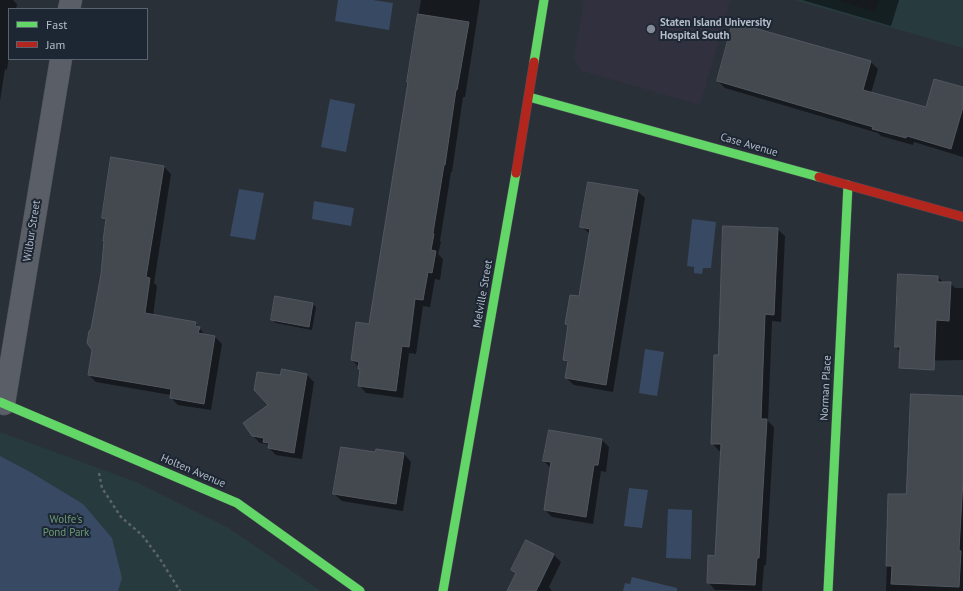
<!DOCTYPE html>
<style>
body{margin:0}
#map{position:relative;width:963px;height:591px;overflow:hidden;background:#2a3038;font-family:"PT Sans",sans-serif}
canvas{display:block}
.legend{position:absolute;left:8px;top:8px;width:140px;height:52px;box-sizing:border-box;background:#1d2633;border:1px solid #59626f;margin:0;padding:5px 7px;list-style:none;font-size:12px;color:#b4bcc9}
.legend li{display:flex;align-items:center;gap:8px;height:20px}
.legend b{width:20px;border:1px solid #59626f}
</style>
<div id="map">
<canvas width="963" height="591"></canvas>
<ul class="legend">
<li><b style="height:5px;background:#63d668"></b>Fast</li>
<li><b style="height:5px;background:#b3261e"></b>Jam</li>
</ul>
</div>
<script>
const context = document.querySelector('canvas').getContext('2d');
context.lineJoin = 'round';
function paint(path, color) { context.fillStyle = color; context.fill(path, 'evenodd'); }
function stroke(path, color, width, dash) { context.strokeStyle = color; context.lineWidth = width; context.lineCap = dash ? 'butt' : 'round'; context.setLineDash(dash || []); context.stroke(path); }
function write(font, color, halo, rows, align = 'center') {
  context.font = font + ' "PT Sans",sans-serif'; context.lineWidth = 4; context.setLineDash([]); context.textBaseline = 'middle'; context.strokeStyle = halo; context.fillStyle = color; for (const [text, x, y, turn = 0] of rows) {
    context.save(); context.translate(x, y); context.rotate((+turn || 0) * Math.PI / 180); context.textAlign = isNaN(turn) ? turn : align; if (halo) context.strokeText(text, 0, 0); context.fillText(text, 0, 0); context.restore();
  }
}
paint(new Path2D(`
 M584,0h147l-31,105 -118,-34 -8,-12z`), '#31303e');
paint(new Path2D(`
 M794,0h43l38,12 4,-12h84v48z
 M0,432l136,50 91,45 94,64h-321z`), '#273a3e');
paint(new Path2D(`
 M338,0h35l20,3 -4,27 -54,-9z
 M330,99l25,5 -9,48 -25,-5z
 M239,189l25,4 -9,47 -25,-4z
 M314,201l40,7 -3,18 -39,-7z
 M692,219l24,3 -5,46h-8l-1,6 -8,-1v-6l-7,-1z
 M645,349l19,3 -7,44 -18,-3z
 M0,456l32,17 51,31 29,34 10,40 -4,13h-118z
 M629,488l19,2 -6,38 -18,-2z
 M668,509l24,1 -1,49 -25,-1z
 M632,577l45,11v3h-54l2,-8 5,1z`), '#384963');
paint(new Path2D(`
 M0,0h13l4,4 -1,5h-7v46l-2,15 -2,-1 -5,32z
 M421,0h59l-9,59 -6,38h-2l-11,75h-1l-11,69 1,1 -3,12 5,5 -3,21 -5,-1 -5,28 -7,-1 -7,48 -7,-1 -6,45 -37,-5 -7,-8 2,-14 -2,-2v-2l-7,-7 18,-35 39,-242 -1,-1z
 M802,0h97l-8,26z
 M871,62l7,7 -7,24 56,15 36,-20v69l-49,-15 -1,3 -32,-9 -3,-3 -153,-45 -7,-7z
 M163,166l8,8 -17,109 3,3 -4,30 42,7 11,13 9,1 7,7 -11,66 -33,-5 -7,-7v-3l-75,-13 -7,-7 4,-25 -1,-20 10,-56 5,-52 -4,-4z
 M637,191l8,7 -32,194 -39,-7 -8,-7 3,-14 -5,-5 5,-32 -3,-3 14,-27 10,-63 -8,-7z
 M777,229l8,7 -4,86 -9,-1 -4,100 6,6 -8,138h-2l-2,26 -47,-1 -7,-8 8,-25 5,-106h-2l-7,-8 6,-87z
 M938,277l6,6h6l5,5h8v72l-55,1 -12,-14z
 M312,304l4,3 -4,23 -36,-7 -4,-3z
 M307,375l7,7 -12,77 -26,-4 -7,-7v-1l-2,-3 -7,-1 -7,-7 17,-31 11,-28z
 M963,397v194h-77l3,-96h18z
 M549,431l53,9 7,7 -3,25 -5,-1 -8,53 -41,-7 -7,-7 6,-42 -7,-7z
 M376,453l28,1 7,8 -8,49 -61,-10 -8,-7z
 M527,541l27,14 7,7 -12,25 3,4h-44l9,-17 -5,-4zM552,556h2l-15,31 -2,-1z`), '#0007');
const building = new Path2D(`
 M418,14l51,8 -12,68h-1l-11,75h-1l-11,68 1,1 -3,16 5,1 -4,22 -4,-1 -5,28 -8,-1 -6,48 -7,-1 -6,45 -38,-5 2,-17h-2l1,-7 -8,-2 5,-38 13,2 39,-242h-1z
 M733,22l138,39 -8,29 63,17 8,-28 29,8v20l-12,42 -44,-13 -1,2 -34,-9 1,-2 -156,-46z
 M111,157l53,9 -18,111 4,1 -5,35 51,9 -1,4 5,1 -2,6 17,3 -11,68 -34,-6 1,-9 -83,-14 4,-25 -5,-7 2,-12 2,-2 10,-55 3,-33h-1l3,-22 -4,-1z
 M588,182l50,8 -32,195 -41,-7 3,-17 -5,-1 5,-35 -3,-1 5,-29 9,1 11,-67 -10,-2z
 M723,226l55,2 -4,87 -9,-1 -4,105h6l-8,139h-2l-2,27 -48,-2 1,-28 7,1 6,-112h-10l3,-89h4z
 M898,274l40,2v6h13l-2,39 -13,-1 -2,50 -35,-2 1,-21h-5z
 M275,296l38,7 -4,24 -38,-7z
 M282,369l25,5 -13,79 -26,-5 1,-5 -6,-1 1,-4 -12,-2 -9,-13 25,-18 -14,-15 3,-18 23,3z
 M911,394l52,2v83l-4,71 2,1 -2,36 -68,-3 1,-18h-6l2,-72h18z
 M549,430l53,9 -4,26h-4l-8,52 -42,-7 7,-48 -8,-1z
 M341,447l34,5 1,-3 28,4 -8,51 -63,-10z
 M526,540l28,14 -18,37h-29l9,-18 -5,-3z`);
paint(building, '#444950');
stroke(building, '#52575f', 1);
const street = new Path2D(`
 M69,9l2,-9
 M4,404l57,-345`);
const fast = new Path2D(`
 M534,62l10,-62
 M529,97l290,80
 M0,402l237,101 123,88
 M443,591l73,-418
 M828,591l20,-406`);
const jam = new Path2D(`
 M516,173l18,-111
 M819,177l144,40`);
stroke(street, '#484c53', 23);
stroke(fast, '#484c53', 10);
stroke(jam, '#484c53', 10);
stroke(new Path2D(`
 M99,473l3,15 19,29 21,18 18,24 20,32`), '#5d636a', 2.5, [3, 3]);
stroke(street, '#5a5e66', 22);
stroke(fast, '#63d668', 9);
stroke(jam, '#b3261e', 9);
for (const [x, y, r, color] of [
 [651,29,5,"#848b96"]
]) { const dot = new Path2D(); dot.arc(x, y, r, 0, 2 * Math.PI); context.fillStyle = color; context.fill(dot); stroke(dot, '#1d2633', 1.5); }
write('bold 11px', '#b4bcc9', '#1d2633', [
 ["Staten Island University",660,23],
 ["Hospital South",660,36]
], 'left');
write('11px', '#b4bcc9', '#1d2633', [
 ["Case Avenue",749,145,16],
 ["Wilbur Street",32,231,-81],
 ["Melville Street",483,294,-80],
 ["Norman Place",826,388,-87],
 ["Holten Avenue",193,471,23]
]);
write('11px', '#6b9a76', '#1d2633', [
 ["Wolfe's",66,520],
 ["Pond Park",66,533]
]);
</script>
